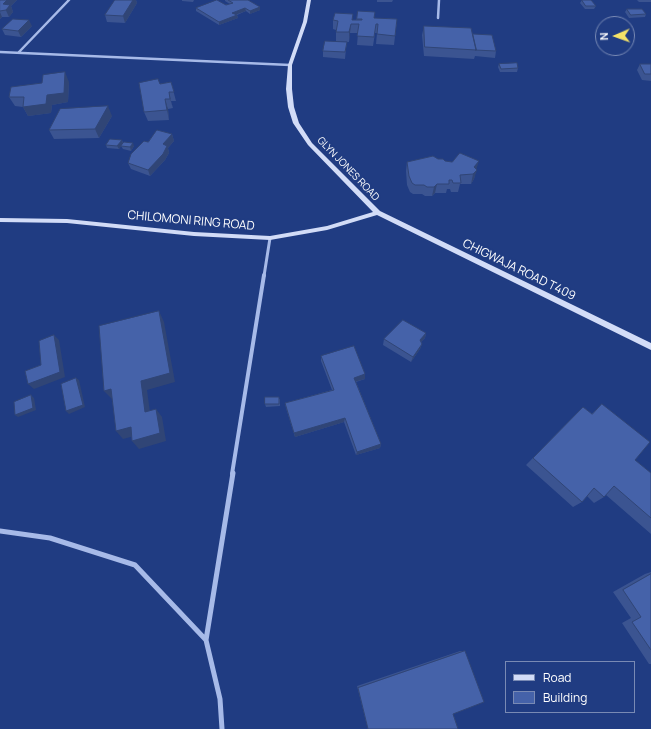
<!DOCTYPE html>
<style>
body{margin:0}
#map{position:relative;width:651px;height:729px;overflow:hidden;background:#203c82;font-family:Manrope,sans-serif}
canvas{display:block}
.legend{position:absolute;left:505px;top:661px;width:130px;height:52px;box-sizing:border-box;background:#203c82;border:1px solid #798ab4;margin:0;padding:5px 7px;list-style:none;font-size:12px;color:#fff}
.legend li{display:flex;align-items:center;gap:8px;height:20px}
.legend b{width:20px;border:1px solid #798ab4}
.north{position:absolute;left:595px;top:16px;width:40px;height:40px;box-sizing:border-box;background:#203c82;border:1px solid #798ab4;border-radius:50%;rotate:268deg;font-size:11px;font-weight:700;line-height:16px;text-align:center;color:#fff}
.north::after{content:'';display:block;margin:auto;width:14px;height:18px;background:#f5e368;clip-path:polygon(50% 0,100% 100%,50% 72%,0 100%)}
</style>
<div id="map">
<canvas width="651" height="729"></canvas>
<ul class="legend">
<li><b style="height:5px;background:#d2dcf7"></b>Road</li>
<li><b style="height:11px;background:#4562a9"></b>Building</li>
</ul>
<div class="north">N</div>
</div>
<script>
const context = document.querySelector('canvas').getContext('2d');
context.lineJoin = 'round';
function stroke(path, color, width, dash) { context.strokeStyle = color; context.lineWidth = width; context.lineCap = dash ? 'butt' : 'round'; context.setLineDash(dash || []); context.stroke(path); }
function paint(path, color) { context.fillStyle = color; context.fill(path, 'evenodd'); }
function write(font, color, halo, rows, align = 'center') {
  context.font = font + ' Manrope,sans-serif'; context.lineWidth = 4; context.setLineDash([]); context.textBaseline = 'middle'; context.strokeStyle = halo; context.fillStyle = color; for (const [text, x, y, turn = 0] of rows) {
    context.save(); context.translate(x, y); context.rotate((+turn || 0) * Math.PI / 180); context.textAlign = isNaN(turn) ? turn : align; if (halo) context.strokeText(text, 0, 0); context.fillText(text, 0, 0); context.restore();
  }
}
stroke(new Path2D(`
 M438,18l1,-18
 M0,52l290,13
 M19,52l50,-52`), '#a7bae8', 2.5);
stroke(new Path2D(`
 M264,276l6,-38`), '#a7bae8', 3);
stroke(new Path2D(`
 M232,474l32,-199`), '#a7bae8', 4);
stroke(new Path2D(`
 M0,531l50,7 85,27 71,75
 M222,729l-2,-30 -14,-59 27,-167`), '#a7bae8', 5);
paint(new Path2D(`
 M307,0h4l-4,22 -15,43v24l2,18 5,16 13,20 68,68 271,132v7l-274,-135 -50,15 -57,10 -76,-4 -127,-13 -67,-1v-4l67,1 127,13 76,4 57,-10 46,-14 -65,-67 -15,-22 -5,-16 -2,-18 2,-24 15,-43z`), '#d2dcf7');
paint(new Path2D(`
 M0,0h17l-6,6 2,6 -4,5h-7l-2,2z
 M115,0h21l1,3 -12,20 -18,-1 -2,-7z
 M182,0h12l-1,2 -11,-1z
 M225,0h23l12,7v3l-10,4 -4,-3 -9,4 1,3 -19,7 -23,-14v-3l34,-4 -5,-3z
 M377,0h16l-1,2h-15z
 M582,0l14,6 -2,3h-9l-5,-6z
 M637,0h14v2h-12z
 M627,9l19,5 -1,3 -16,1 -4,-6z
 M358,11l16,7 23,1 -3,26 -18,-1 1,-11h-2l-2,13 -16,-1 1,-12h-8l-1,9 -13,-1v-11l-3,-1v-9l20,-6 -1,6h4z
 M32,26l-11,11 -16,-2 -3,-6z
 M424,26l49,8 23,17 -1,7 -20,-2 -1,3 -50,-3 -2,-21z
 M347,42l-1,6 -1,11 -22,-2v-6z
 M499,64l19,4 -1,4h-17l-2,-5z
 M640,64h11v17l-9,-1 -5,-10z
 M69,82l-1,20 -16,3 -1,8 -23,3 -5,-9 -8,-1 -6,-9z
 M171,82l5,19h-5l2,7 -5,1 1,11 -21,1 -4,-9 16,-28z
 M112,116l-13,22 -45,1 -5,-9z
 M172,134l2,7 -6,7 1,5 -4,7 -15,16 -19,-7 -3,-6 20,-21z
 M122,140l1,3 11,3 -3,5 -8,-2 -2,-3 -2,3 -12,-1 -1,-3z
 M438,159l38,11 -2,9 -3,5h-11l-2,8h-7l-1,-3h-3l-1,4h-11l-3,3h-7l-3,-2h-9l-3,-2 -3,-7 -1,-14 1,-9z
 M426,333l-1,5 -4,4 1,2 -2,5 -9,13 -28,-17 1,-6z
 M321,356l44,23 -9,3 25,62 -1,4 -24,7 -12,-33 -49,15 -9,-29 -1,-5 47,-13 -11,-29z
 M280,399v7l-14,1 -1,-3z
 M602,404l33,56 16,13v61l-45,-39 -2,2 -10,6 -7,-7 -5,6 -9,5 -47,-42 57,-58 9,7z
 M651,572v92h-2l-27,-41 9,-5 -18,-26 32,-18z
 M460,651h5l-12,63 5,15h-90l-11,-43z`), '#3b5491');
paint(new Path2D(`
 M7,0h10l-6,6 2,6 -4,5 -6,-13z
 M133,0h3l1,3 -12,20 -2,-7z
 M260,7v3l-10,4v-3z
 M245,8l1,3 -14,5v-3z
 M0,12l2,5 -2,2z
 M237,15l1,3 -19,7v-3z
 M29,20l3,6 -11,11 -3,-6z
 M351,24l-2,18v-10z
 M65,72l4,10 -1,20 -16,3 -1,8 -23,3 -5,-9 24,-12z
 M169,92l2,9 2,7 -3,-9z
 M165,99l3,10 1,11 -2,-10z
 M108,106l4,10 -13,22 -4,-9z
 M172,134l2,7 -6,7 1,5 -4,7 -15,16 -2,-6 15,-26z
 M122,140l1,4 -4,5 -2,-3z
 M133,143l1,3 -3,5 -1,-4z
 M479,161l-3,9 -2,-3z
 M477,170l-3,9 -3,5 2,-10z
 M437,184l-2,9 -3,3 2,-9z
 M159,311l5,11 11,60 -28,8 4,30 -6,-8 -4,-31z
 M426,333l-1,5 -7,7 2,-5z
 M54,335l5,5 6,37 -31,12 -6,-5 32,-12z
 M422,344l-2,5 -9,13 2,-5z
 M365,374v5l-11,3v-4z
 M76,378l3,2 6,27 -16,7 -3,-3z
 M111,389l8,8 -7,2 -8,-8z
 M31,395l3,3 2,12 -18,7 -3,-2z
 M156,409l6,8 4,24 -27,8 -7,-8z
 M345,418l-1,4 -49,15 -1,-4z
 M131,427l7,8 -15,4 -7,-8z
 M381,444l-1,4 -24,7 1,-3z`), '#304576');
const building = new Path2D(`
 M0,0h7l-4,4 7,1 -4,5 -6,1z
 M115,0h18l-10,16 -18,-1z
 M217,0l9,5 7,-2 -5,-3h20l12,7 -10,4 -5,-3 -13,5 5,2 -18,7 -23,-14z
 M582,0h9l5,6h-10z
 M627,9h15l4,5 -15,1z
 M358,11l17,1 -1,6 23,1 -2,17 -18,-2 1,-10h-2l-2,13 -17,-1 2,-12h-8l-2,8h-13l2,-11 -5,-1 2,-7 18,1 -1,6h10v-1h-5z
 M13,19l16,1 -11,11 -16,-2z
 M424,26l47,2 5,22 -51,-3z
 M473,34l19,1 4,16 -21,-1h1z
 M325,41l22,1 -2,10 -22,-1z
 M517,63l1,5 -17,1 -2,-5z
 M640,64h11v10h-6z
 M65,72l-1,21 -17,2 -1,9 -23,3 1,-10h-15l2,-10 31,-4 1,-8z
 M158,79l2,5 11,-2 3,10h-5l1,7h-5l2,11 -23,2 -5,-29z
 M108,106l-13,23 -46,1 11,-21z
 M157,130l15,4 -9,10 4,2 -4,8 -15,16 -20,-7 3,-9 13,-13 4,1z
 M110,139l12,1 -5,6 -11,-1z
 M124,142l9,1 -3,4 -9,-1z
 M460,153l19,8 -5,6 3,3 -4,4 -13,1 1,8h-8l-1,-3h-3v4h-12l-3,3h-7l-3,-2h-9l-3,-2 -3,-7 -2,-14 26,-6 5,3h5l2,2 7,1z
 M159,311l11,62 -29,8 4,31 11,-3 4,24 -28,8 -1,-14 -15,4 -5,-42 -7,2 -5,-65z
 M403,320l23,13 -6,7 2,4 -9,13 -29,-18z
 M54,335l6,37 -32,12 -3,-13 16,-6 -2,-24z
 M354,346l11,28 -11,4 27,66 -24,8 -12,-34 -51,15 -9,-30 49,-13 -13,-34z
 M76,378l7,27 -17,6 -5,-27z
 M31,395l2,13 -18,7 -1,-13z
 M265,397h14v7h-14z
 M602,404l48,38 -15,18 16,13v45l-37,-32 -10,11 -10,-9 -12,14 -49,-44 50,-51 9,7z
 M651,574v76l-19,-28 9,-5 -18,-27z
 M465,651l19,51 -31,12 5,15h-90l-10,-41z`);
paint(building, '#4562a9');
stroke(building, '#304576', 1);
write('10px', '#fff', '#203c82', [
 ["GLYN JONES ROAD",348,169,46]
]);
write('12px', '#fff', '#203c82', [
 ["CHILOMONI RING ROAD",191,221,5],
 ["CHIGWAJA ROAD T409",519,270,26]
]);
</script>
